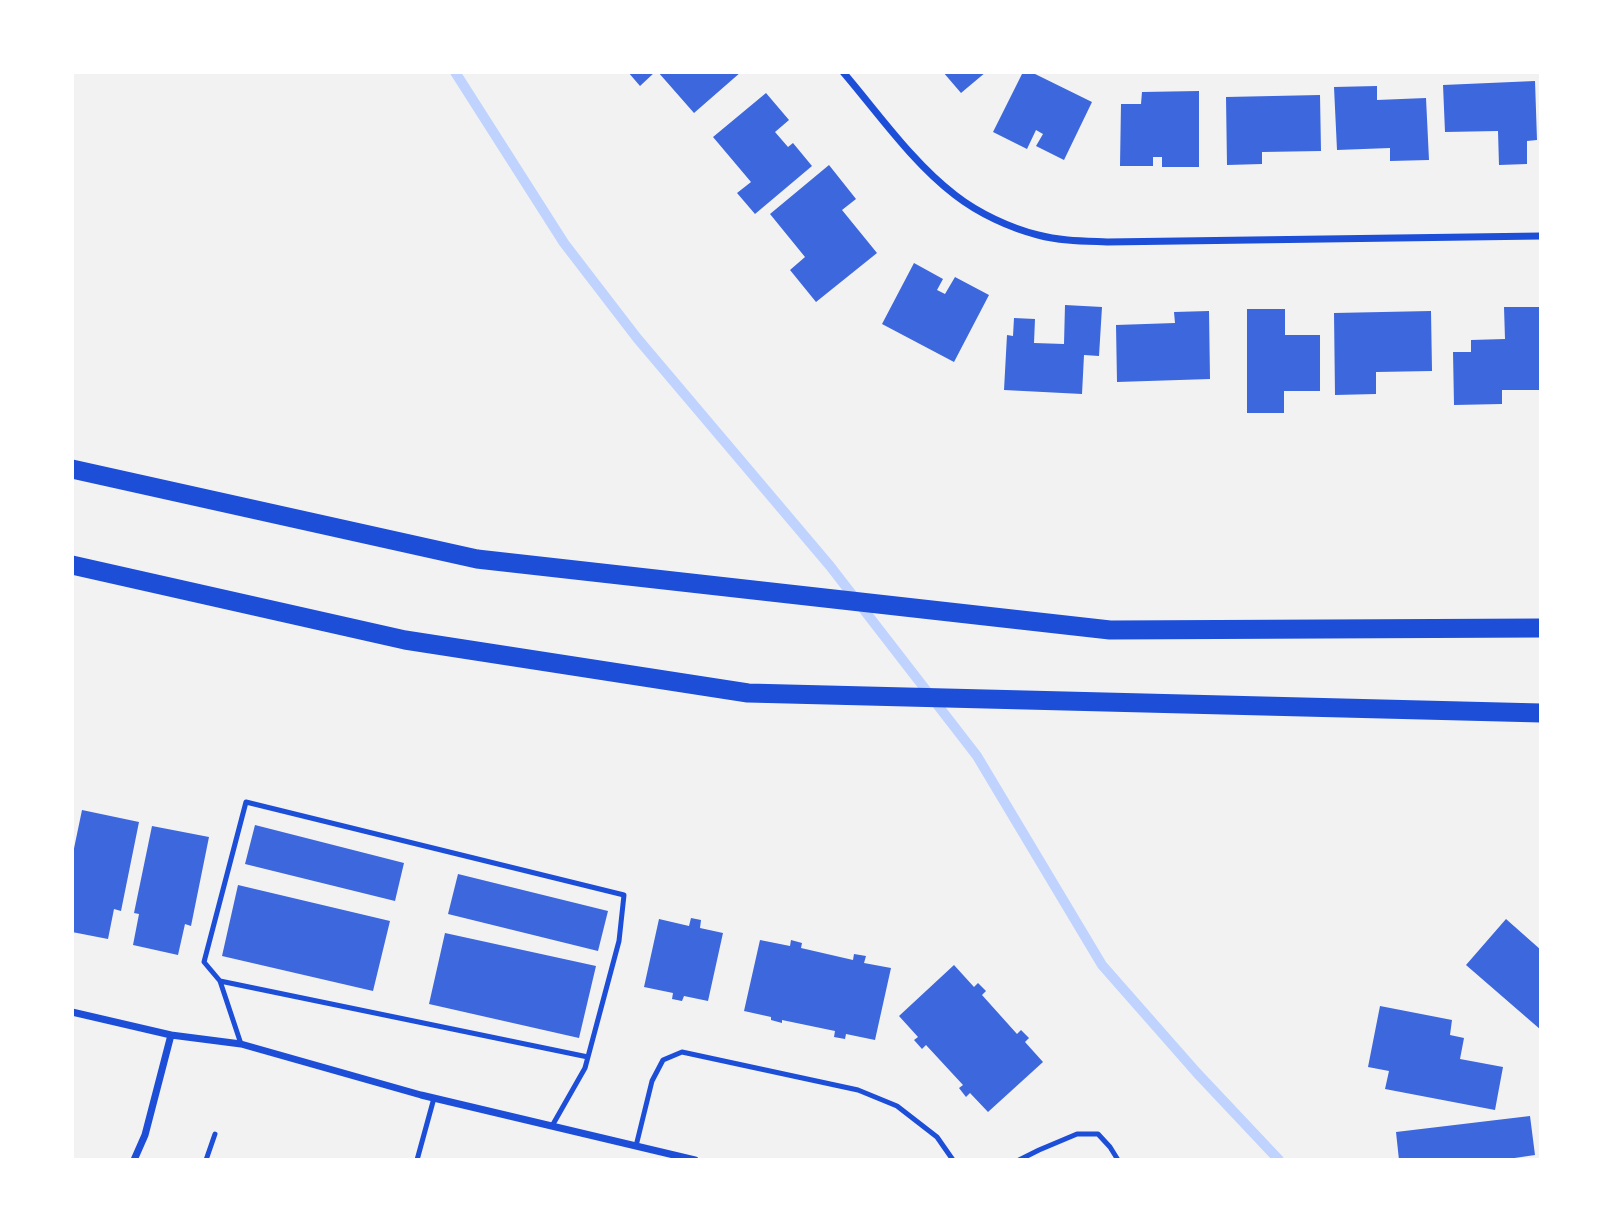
<!DOCTYPE html>
<style>
body{margin:0}
#map{position:relative;width:1613px;height:1232px;overflow:hidden;background:#f2f2f2;font-family:Helvetica,sans-serif}
canvas{display:block}
.frame{position:absolute;inset:0;border:74px solid #fff;pointer-events:none}
</style>
<div id="map">
<canvas width="1613" height="1232"></canvas>
<div class="frame"></div>
</div>
<script>
const context = document.querySelector('canvas').getContext('2d');
context.lineJoin = 'round';
function stroke(path, color, width, dash) { context.strokeStyle = color; context.lineWidth = width; context.lineCap = dash ? 'butt' : 'round'; context.setLineDash(dash || []); context.stroke(path); }
function paint(path, color) { context.fillStyle = color; context.fill(path, 'evenodd'); }
stroke(new Path2D(`
 M455,72l109,171 73,95 193,228 147,190 125,209 95,108 82,87`), '#bfd3fe', 10);
paint(new Path2D(`
 M628,72h27l-15,14z
 M658,72h83l-47,41z
 M943,72h43l-25,21z
 M1023,72h8l61,30 -28,58 -28,-14 7,-12 -7,-4 -9,19 -34,-17z
 M1535,81l2,59 -10,1v23l-28,1 -1,-34 -53,1 -2,-47z
 M1377,86v14l49,-2 3,62 -39,1v-13l-53,2 -3,-63z
 M1199,91v76h-37v-10h-9v9h-33l1,-62h20l1,-12z
 M766,93l23,27 -14,12 13,15 5,-4 19,23 -57,48 -18,-21 14,-11 -38,-45z
 M1320,95l1,56 -59,1v12l-35,1 -1,-68z
 M829,165l27,34 -14,11 35,43 -61,49 -26,-32 15,-13 -35,-43z
 M914,263l29,16 -6,11 8,4 10,-17 34,18 -35,67 -72,-38z
 M1065,305l37,2 -3,49 -15,-1 -2,39 -78,-4 3,-55 6,1 1,-18 21,1 -1,24 30,1z
 M1504,307h37v83h-39v14l-48,1 -1,-53h18v-12l34,-1z
 M1247,309h38v26h35v56h-36v22h-37z
 M1209,311l1,68 -93,3 -1,-57 59,-2 -1,-11z
 M1431,311l1,60 -56,1v22l-41,1 -1,-82z
 M82,810l57,12 -18,89 -7,-2 -6,30 -36,-7v-74z
 M255,825l149,38 -9,38 -150,-37z
 M152,826l57,11 -18,89 -6,-2 -7,31 -45,-10 6,-31 -5,-1z
 M458,874l150,37 -10,40 -150,-37z
 M238,885l152,36 -17,70 -151,-35z
 M691,918l10,2 -1,8 23,5 -15,68 -24,-5 -2,5 -10,-2 1,-6 -29,-6 15,-68 30,7z
 M1506,919l35,31v80l-75,-65z
 M445,933l151,33 -17,72 -150,-34z
 M760,940l30,6 1,-6 11,3 -1,5 52,12 1,-6 12,2 -2,7 27,5 -16,72 -29,-6 -1,5 -11,-2 1,-6 -53,-11v3l-11,-3v-3l-27,-6z
 M954,965l20,22 4,-4 8,8 -4,4 35,39 4,-4 8,8 -4,4 18,20 -55,50 -18,-19 -4,4 -7,-9 4,-3 -37,-40 -4,4 -8,-9 4,-3 -19,-21z
 M1380,1006l72,14 -2,15 14,3 -4,21 43,8 -8,43 -110,-21 4,-18 -21,-4z
 M1530,1116l5,39 -34,5h-102l-3,-28z`), '#3d67dc');
stroke(new Path2D(`
 M220,981l368,76
 M241,1044l-21,-63 -16,-19 42,-160 378,93 -5,46 -34,127 -33,58
 M636,1146l16,-65 11,-21 19,-8 176,38 39,16 40,31 16,23
 M206,1160l9,-26
 M417,1160l17,-62
 M1019,1160l20,-10 38,-16h21l12,13 8,13`), '#1d4ed8', 5);
stroke(new Path2D(`
 M843,72c35,41 69,90 112,123 23,18 55,33 83,40 23,6 46,6 69,7l434,-6
 M72,1012l99,23 70,9 180,51 274,65
 M134,1160l11,-25 26,-100`), '#1d4ed8', 7);
stroke(new Path2D(`
 M72,469l405,90 633,71 431,-2
 M72,565l333,75 343,53 793,20`), '#1d4ed8', 19);
</script>
